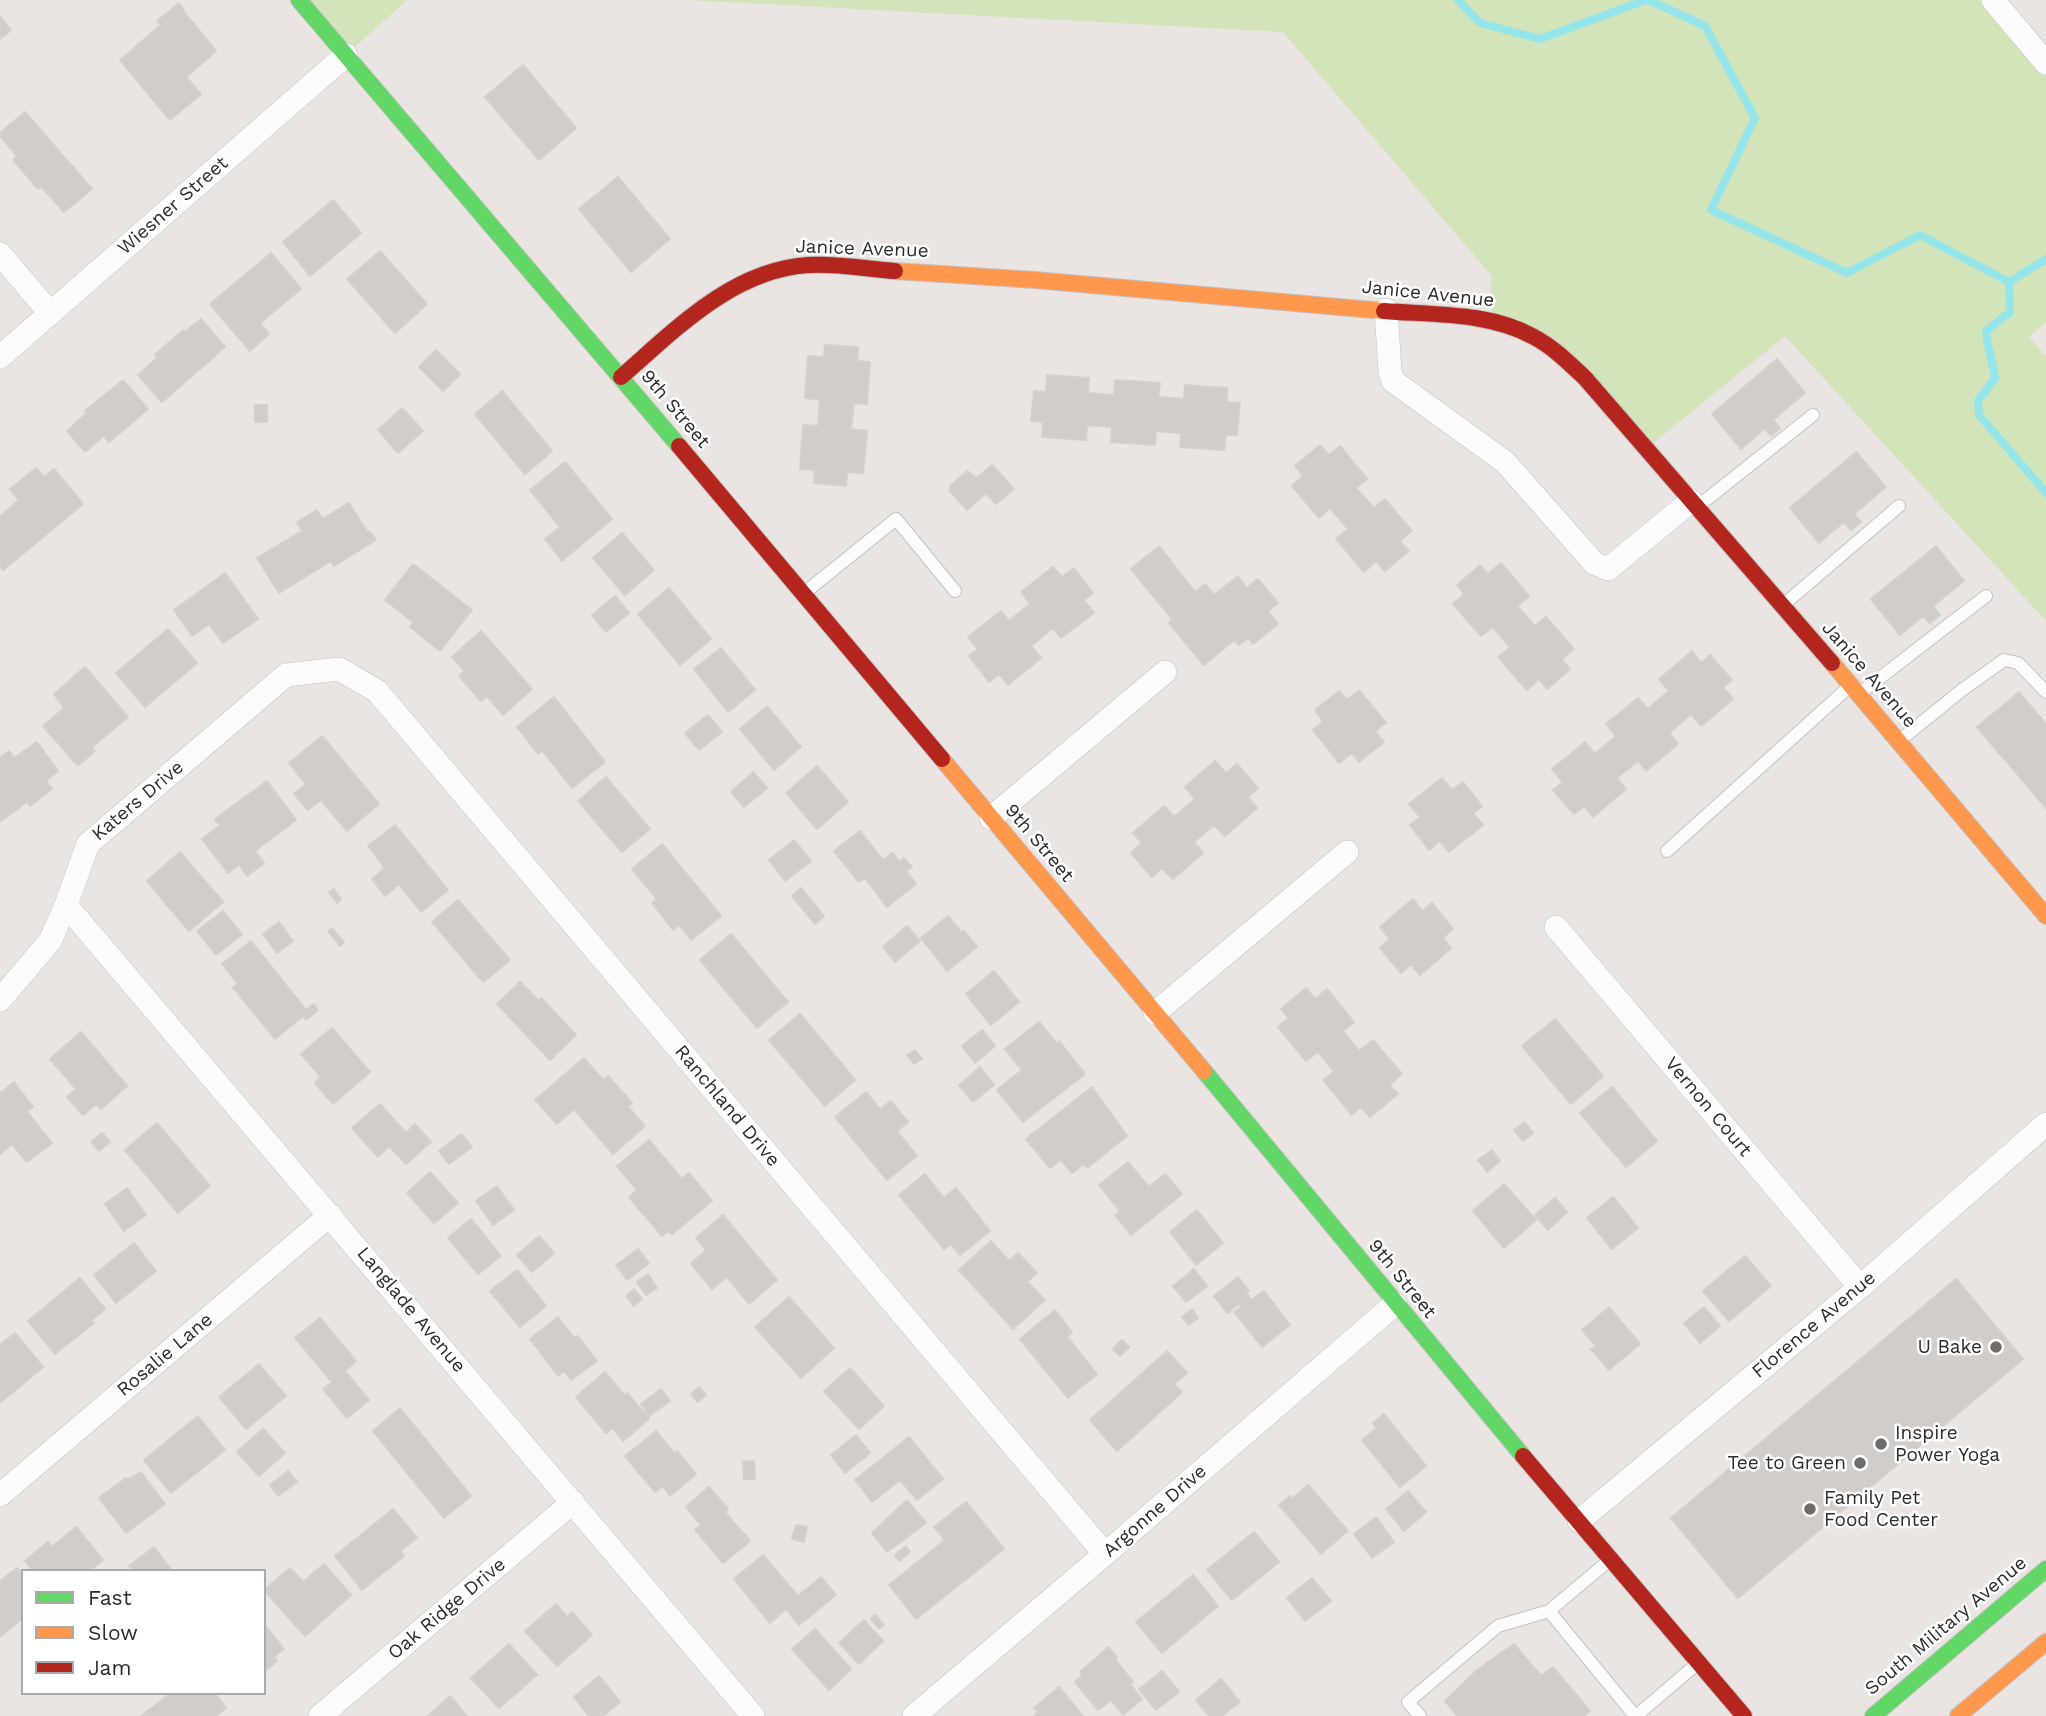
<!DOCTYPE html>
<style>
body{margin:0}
#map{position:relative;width:2046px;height:1716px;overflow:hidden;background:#eae4e2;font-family:"Work Sans",sans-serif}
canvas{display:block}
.legend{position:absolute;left:21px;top:1569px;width:245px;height:126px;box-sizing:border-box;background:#fff;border:2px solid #aaa;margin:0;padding:9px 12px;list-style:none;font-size:21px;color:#2b2b2b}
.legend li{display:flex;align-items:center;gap:14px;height:35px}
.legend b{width:35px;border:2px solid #aaa}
</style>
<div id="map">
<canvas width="2046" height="1716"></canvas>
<ul class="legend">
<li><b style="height:9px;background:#63d668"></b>Fast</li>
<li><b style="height:9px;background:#ff974d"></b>Slow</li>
<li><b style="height:9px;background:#b3261e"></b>Jam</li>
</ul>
</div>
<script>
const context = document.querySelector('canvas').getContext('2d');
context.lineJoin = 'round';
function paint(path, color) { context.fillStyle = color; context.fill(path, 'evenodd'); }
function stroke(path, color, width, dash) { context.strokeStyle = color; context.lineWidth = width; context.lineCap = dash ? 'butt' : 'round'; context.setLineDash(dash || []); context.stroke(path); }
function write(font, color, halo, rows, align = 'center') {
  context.font = font + ' "Work Sans",sans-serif'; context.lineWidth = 5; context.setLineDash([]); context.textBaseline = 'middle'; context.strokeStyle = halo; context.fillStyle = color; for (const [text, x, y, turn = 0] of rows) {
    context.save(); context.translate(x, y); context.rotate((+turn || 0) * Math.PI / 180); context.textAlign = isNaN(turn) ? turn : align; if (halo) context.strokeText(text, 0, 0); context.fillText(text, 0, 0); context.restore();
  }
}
paint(new Path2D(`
 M299,0h108l-61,55z
 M689,0h1304l53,63v259l-17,15 17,20v264l-261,-285 -139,113 -61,-71 -93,-57 -1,-46 -208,-243z`), '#d3e3ba');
stroke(new Path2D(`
 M1458,0l22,23 60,16 106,-39
 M1649,0l56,26 50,92 -44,92 136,63 73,-38 89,47
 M2046,259l-37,23 1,30 -24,19c1,16 7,31 9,47l-17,23 1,14 67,78`), '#95e5ea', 8);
const building = new Path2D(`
 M179,3l5,7 -1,1 33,40 -30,26 15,17 -31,26 -50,-60 41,-35 -4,-4z
 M0,16l11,14 -11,9z
 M523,65l53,63 -37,32 -54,-63z
 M25,112l67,77 -28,23 -23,-26 -3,3 -25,-29 4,-4 -17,-20v-3z
 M618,177l52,62 -39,33 -52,-63z
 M333,200l28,33 -51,43 -27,-34z
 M380,251l47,53 -32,29 -48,-54z
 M271,253l30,36 -41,34 9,11 -19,17 -40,-47z
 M201,319l24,28 -63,55 -24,-27 19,-17 -2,-3 28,-25 2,2z
 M825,345l33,2 -1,14 13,1 -3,42 -13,-1 -3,26 16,2 -4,42 -16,-1 -1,14 -32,-3 1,-13 -15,-1 3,-44 15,1 2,-26 -15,-2 3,-42 16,1z
 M436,350l24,24 -17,17 -24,-24z
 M1777,359l28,34 -32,27 7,8 -9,8 -6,-8 -24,21 -29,-35z
 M1047,375l42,3 -1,15 26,2 1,-15 45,3 -2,14 26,2 1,-14 42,3v14l13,1 -3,32h-11l-2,15 -44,-3 1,-14 -25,-2 -1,14 -44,-3 1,-15 -25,-2 -1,15 -44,-3 1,-15 -12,-1 3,-30 12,1z
 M123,380l25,29 -39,33 -5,-6 -19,16 -18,-21 20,-18 -2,-2z
 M502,391l50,60 -27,23 -50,-60z
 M255,405h12v17h-12z
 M402,408l21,23 -25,22 -20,-23z
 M1320,445l9,10 11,-9 27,33 -11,9 18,20 11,-9 27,32 -12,10 9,10 -24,20 -9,-10 -12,11 -28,-33 12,-10 -18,-21 -11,10 -27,-32 11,-10 -8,-10z
 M1856,452l30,35 -32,27 7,8 -10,8 -7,-8 -25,21 -29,-35z
 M565,462l47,57 -50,42 -17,-22 15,-12 -30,-37z
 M992,465l22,24 -18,15 -10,-11 -19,17 -18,-20 3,-2 -2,-2 17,-15 10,7z
 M36,468l8,9 10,-8 29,35 -80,66 -3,-4v-50l19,-16 -9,-11z
 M349,503l19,30 2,-1 6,8 -42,26 -3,-5 -52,32 -22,-35 45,-27 -5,-9 20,-12 5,9z
 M622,533l32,37 -29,25 -32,-37z
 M1159,546l36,46 10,-8 9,11 24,-19 9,12 11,-9 20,24 -10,8 10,13 -25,20 -5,-6 -9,7 -5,-5 -30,25 -35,-42 3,-4 -41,-50z
 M1936,546l28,35 -31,25 7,9 -10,8 -7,-7 -23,19 -29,-36z
 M1501,563l28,33 -12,10 18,20 11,-9 28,32 -12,10 8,10 -23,20 -8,-10 -12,11 -29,-33 12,-10 -17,-20 -12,9 -28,-32 11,-10 -7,-9 23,-20 8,9z
 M413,564l59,46 -32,41 -30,-24 3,-5 -28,-22z
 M1053,567l9,10 12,-9 19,25 -9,7 10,13 -33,25 -8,-10 -22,18 10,12 -33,27 -9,-11 -10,8 -20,-26 9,-7 -10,-12 33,-26 8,10 21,-17 -9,-12z
 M225,573l33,46 -35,24 -14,-19 -17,12 -18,-26z
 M669,588l42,51 -31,26 -42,-51z
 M615,596l14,17 -23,19 -14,-17z
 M168,629l29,34 -52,44 -29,-34z
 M481,631l51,58 -29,26 -16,-19 -6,5 -22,-25 6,-5 -13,-14z
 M721,648l34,42 -27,22 -34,-43z
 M1692,651l9,12 9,-8 22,25 -9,7 10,12 -32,27 -10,-12 -22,19 9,11 -32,27 -8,-10 -21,17 9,11 -33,28 -9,-11 -10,8 -21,-24 10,-8 -11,-13 33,-27 10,12 21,-18 -10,-12 32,-26 10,11 21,-18 -10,-12z
 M85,667l43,50 -36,30 3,4 -17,15 -35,-40 21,-18 -10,-14z
 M1359,690l27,33 -11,8 9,11 -25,20 -7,-9 -13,10 -26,-33 10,-9 -8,-11 24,-19 8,9z
 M2019,692l27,32v84l-69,-81z
 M554,697l51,65 -33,26 -30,-38 -4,4 -21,-27z
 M767,706l34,41 -27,23 -34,-41z
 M708,715l14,17 -23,18 -14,-17z
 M322,736l57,68 -32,27 -26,-31 -13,10 -14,-16 12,-10 -17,-21z
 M37,742l21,29 -12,10 6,8 -22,17 -3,-4 -26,19 -1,-63 9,-7 5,7z
 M1215,761l11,12 11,-9 21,24 -10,9 9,11 -32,28 -11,-11 -20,17 9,11 -30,26 -11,-11 -10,9 -21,-24 11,-10 -9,-10 31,-27 10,11 21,-18 -10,-12z
 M817,766l31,36 -31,27 -31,-36z
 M753,772l14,16 -23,19 -13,-15z
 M606,777l44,52 -28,23 -44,-51z
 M1442,778l10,12 11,-8 19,24 -9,7 10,12 -34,27 -9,-11 -11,9 -19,-25 10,-8 -11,-13z
 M267,781l29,39 -41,31 9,12 -17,13 -8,-11 -11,8 -26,-34 18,-14 -5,-6z
 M395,825l53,65 -27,22 -22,-28 -14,12 -13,-17 13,-11 -17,-22z
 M860,831l23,29 9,-7 8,9 4,-4 8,9 -6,4 10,13 -29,23 -22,-29 -6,4 -25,-31z
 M794,840l17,21 -26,20 -16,-21z
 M662,844l59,72 -30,24 -12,-15 -6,5 -21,-27 5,-4 -25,-30z
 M180,852l43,50 -34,29 -42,-50z
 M801,888l23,28 -9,8 -23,-28z
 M334,889l7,10 -4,4 -8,-11z
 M1413,899l9,12 10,-8 21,26 -10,9 8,10 -31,27 -9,-11 -10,9 -21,-25 10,-9 -10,-12z
 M458,900l52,60 -27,22 -51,-60z
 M223,911l19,23 -26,21 -19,-24z
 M948,916l13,16 3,-2 13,17 -30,24 -26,-33z
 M279,922l14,19 -16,12 -14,-19z
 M907,926l13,15 -25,21 -12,-15z
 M332,928l12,14 -4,4 -12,-15z
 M731,934l57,68 -31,26 -57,-68z
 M251,941l55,69 8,-6 4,6 -12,10 -3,-4 -28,23 -42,-52 5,-3 -16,-20z
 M994,971l25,31 -28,23 -25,-31z
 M520,982l18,18 3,-2 35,37 -26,25 -53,-56z
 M1306,988l9,11 12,-10 27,33 -11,9 16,20 14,-11 29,34 -13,11 9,9 -28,23 -9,-10 -9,8 -29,-35 11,-9 -16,-19 -12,9 -28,-34 11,-9 -8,-9z
 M800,1014l55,66 -30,26 -56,-66z
 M1555,1019l48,57 -32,28 -49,-58z
 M1039,1022l18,22 2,-3 26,33 -62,48 -26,-32 25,-20 -17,-21z
 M332,1028l38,44 -37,32 -18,-21 6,-6 -20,-23z
 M982,1030l13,16 -20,17 -13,-17z
 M81,1032l46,54 -26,23 -5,-5 -13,11 -16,-18 9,-8 -26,-30z
 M915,1050l7,9 -8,5 -7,-9z
 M584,1058l19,22 5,-4 24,27 -4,4 17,19 -32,28 -39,-45 -17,15 -22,-24z
 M980,1067l14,18 -21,17 -14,-17z
 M14,1082l19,25 -6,5 25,31 -25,19 -15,-18 -12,10v-63l1,2z
 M1092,1087l35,49 -40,32 -3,-4 -12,9 -11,-13 -11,8 -24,-29z
 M1612,1087l45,54 -31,26 -46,-54z
 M866,1092l14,17 11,-8 17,21 -11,9 20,25 -30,24 -52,-63z
 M380,1104l26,29 9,-9 16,18 -25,22 -17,-18 -11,11 -26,-29z
 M1525,1122l8,11 -10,8 -9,-11z
 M157,1123l53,63 -32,27 -53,-63z
 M102,1133l8,9 -11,9 -8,-9z
 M461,1134l11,13 -23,17 -10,-13z
 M649,1140l33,39 7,-6 23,28 -40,33 -3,-3 -7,5 -33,-39 8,-7 -20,-24z
 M1492,1150l8,11 -13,11 -9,-12z
 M1128,1162l21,25 16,-13 17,20 -51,41 -16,-20 5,-4 -21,-26z
 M430,1172l28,31 -24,20 -27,-30z
 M925,1174l19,24 12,-10 34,43 -30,24 -9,-11 -7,5 -45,-54z
 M1504,1184l32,36 -32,28 -31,-37z
 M497,1186l17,24 -21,15 -17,-24z
 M127,1188l19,27 -22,16 -19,-27z
 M1613,1197l25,31 -26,21 -25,-31z
 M1555,1198l12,14 -19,18 -13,-15z
 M1197,1210l26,33 -27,22 -26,-33z
 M723,1215l54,65 -28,24 -22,-27 -15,12 -21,-25 15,-14 -10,-12z
 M471,1219l30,37 -23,18 -30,-36z
 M539,1236l15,17 -22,19 -15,-17z
 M991,1241l18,20 9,-8 19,20 -10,9 18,18 -32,29 -54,-59z
 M134,1243l22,28 -40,32 -22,-28z
 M638,1249l11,14 -22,17 -11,-15z
 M1745,1256l26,30 -42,35 -26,-30z
 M1194,1269l13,17 -21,16 -13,-16z
 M517,1270l29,36 -26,21 -30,-36z
 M648,1274l9,14 -11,7 -9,-13z
 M1238,1277l11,14 -3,2 5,7 13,-9 26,34 -28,22 -28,-35 7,-5 -2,-3 -12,9 -13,-17z
 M80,1278l25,31 -13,11 2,3 -39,31 -27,-33z
 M1956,1279l67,80 -285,239 -67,-80z
 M634,1289l8,10 -8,7 -8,-10z
 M789,1297l45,51 -33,30 -46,-51z
 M1609,1307l31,37 -31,26 -18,-21 5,-3 -14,-16z
 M1704,1307l16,19 -20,17 -16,-20z
 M1192,1309l6,9 -9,7 -7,-8z
 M1055,1310l17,22 -5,5 30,37 -29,24 -48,-59z
 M558,1317l16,21 4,-2 19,25 -26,19 -7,-9 -6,5 -28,-37z
 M320,1318l36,43 -11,10 24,29 -22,18 -24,-29 9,-7 -37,-44z
 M15,1333l28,34 -43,36v-58z
 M1122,1340l7,7 -9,9 -7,-7z
 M1167,1351l20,22 -13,11 8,8 -65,59 -27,-31z
 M259,1364l27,32 -40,33 -27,-32z
 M850,1368l34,38 -25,23 -35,-38z
 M605,1372l19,23 3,-2 22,26 -26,22 -10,-13 -7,5 -30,-36z
 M699,1387l7,8 -8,7 -7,-8z
 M661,1389l9,12 -21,15 -8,-12z
 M400,1408l71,88 -27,22 -71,-87z
 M1384,1414l42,52 -26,21 -38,-47 15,-12 -4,-5z
 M198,1416l27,34 -54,43 -27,-33z
 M263,1429l22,24 -26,23 -22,-24z
 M656,1431l18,22 3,-2 19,23 -26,22 -7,-10 -8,6 -30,-36z
 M856,1435l14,18 -25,20 -14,-18z
 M909,1437l34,42 -26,21 -17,-20 -28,22 -17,-22z
 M754,1461l1,18h-11l-1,-17z
 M288,1471l9,11 -19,14 -8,-11z
 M141,1472l24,32 -39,29 -27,-35 27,-20 1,2z
 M1308,1485l40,46 -27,23 -42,-49 11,-9 2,3z
 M709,1487l19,22 -3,3 25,29 -27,22 -28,-33 6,-5 -15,-18z
 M1408,1491l18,21 -22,19 -18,-22z
 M907,1500l19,23 -39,29 -15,-19z
 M966,1502l38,47 -88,70 -27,-34 56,-45 -11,-13z
 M393,1509l24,29 -17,13 4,5 -42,34 -27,-34z
 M1376,1517l18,25 -22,16 -18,-24z
 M796,1525l11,2 -3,15 -12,-3z
 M76,1527l27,33 -13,11h-57l-8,-10 23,-19 4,5z
 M1254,1532l25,30 -47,38 -25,-30z
 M906,1546l4,6 -11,9 -4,-6z
 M154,1547l18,24h-39l-4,-5z
 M763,1555l35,41 23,-19 15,18 -37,30 -13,-16 -16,14 -36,-44z
 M324,1564l27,31 -46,41 -41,-46 26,-22 13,14z
 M17,1568l6,7v43l-23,19v-56z
 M1193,1575l25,31 -56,47 -26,-31z
 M1312,1578l19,23 -26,20 -18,-23z
 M556,1604l11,13 5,-5 20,23 -35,31 -32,-35z
 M875,1615l9,10 -5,4 -8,-10z
 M864,1620l19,21 -24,23 -20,-21z
 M264,1624l20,25 -10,8 3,4 -13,11z
 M815,1629l36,40 -22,21 -37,-41z
 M509,1644l28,31 -38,33 -28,-30z
 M1514,1644l27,32 12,-9 37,44 -6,5h-127l-12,-15 32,-31z
 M1109,1647l8,11 -2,1 18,23 -3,2 12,15 -19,16 -12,-15 -13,10 -23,-28 8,-7 -3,-3z
 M1162,1671l17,21 -23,18 -17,-21z
 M599,1676l21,26 -17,14h-14l-15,-19z
 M1221,1679l19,23 -18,14h-13l-13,-16z
 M1059,1687l24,29h-49l4,-4 -4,-4z
 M171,1693h44l11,15 -10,8h-75z
 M450,1696l17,20h-39z`);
paint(building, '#d1cdcb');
stroke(building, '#d4d0ce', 2);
const lane = new Path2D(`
 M1697,507l116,-92
 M803,594l93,-75 59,72
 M1782,606l117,-100
 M1859,694l127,-98
 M1899,741l63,-51 42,-30 14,3 28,29
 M1667,851l183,-165
 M1611,1559l-62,52 86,105
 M1420,1716l-12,-14 90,-76 51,-15
 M1636,1716l62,-53`);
const street = new Path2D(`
 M1993,0l53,63
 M0,254l50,59
 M1386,310l4,62 3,9 112,81 89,101 14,6 83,-68
 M0,357l346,-302
 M991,818l174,-146
 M66,905l687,811
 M1556,927l304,360
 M0,1000l50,-59 16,-36 22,-61 198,-169 53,-6 38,22 728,863
 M1155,1013l192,-161
 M0,1495l330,-280
 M1579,1521l281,-234 186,-163
 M320,1716l253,-214
 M914,1716l191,-162 290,-250`);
const fast = new Path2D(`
 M299,0l380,446
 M1204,1071c107,128 212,257 319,385
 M1873,1716l173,-147`);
const slow = new Path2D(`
 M895,271l140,9 349,31
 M1832,663l214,253
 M942,759l262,312
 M1958,1716l88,-74`);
const jam = new Path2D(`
 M1384,311c49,4 106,1 150,26 19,10 35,26 51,41l247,285
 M621,377c54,-47 111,-107 187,-112 28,-2 59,4 87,6
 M679,446l263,313
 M1523,1456l221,260`);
stroke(lane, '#c4c2c3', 14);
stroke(street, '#c4c2c3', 24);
stroke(fast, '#c4c2c3', 18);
stroke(slow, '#c4c2c3', 18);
stroke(jam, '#c4c2c3', 18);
stroke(lane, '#fcfbfb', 12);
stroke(street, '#fcfbfb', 23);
stroke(fast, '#63d668', 16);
stroke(slow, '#ff974d', 16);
stroke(jam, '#b3261e', 16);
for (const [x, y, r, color] of [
 [1996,1347,7,"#6e6c6b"],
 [1881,1444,7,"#6e6c6b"],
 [1860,1463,7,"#6e6c6b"],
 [1810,1509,7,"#6e6c6b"]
]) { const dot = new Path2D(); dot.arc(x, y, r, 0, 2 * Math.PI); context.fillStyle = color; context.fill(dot); stroke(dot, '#fff', 2.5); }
write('19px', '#2b2b2b', '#fff', [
 ["Wiesner Street",173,206,-41],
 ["Janice Avenue",862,249,2],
 ["Janice Avenue",1428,294,6],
 ["9th Street",675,409,50],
 ["Janice Avenue",1869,675,49],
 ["Katers Drive",138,801,-40],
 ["9th Street",1039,843,50],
 ["Ranchland Drive",727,1106,50],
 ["Vernon Court",1708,1107,50],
 ["9th Street",1402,1279,51],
 ["Langlade Avenue",411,1310,50],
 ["Florence Avenue",1814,1325,-40],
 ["Rosalie Lane",165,1355,-40],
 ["Argonne Drive",1155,1511,-41],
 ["Oak Ridge Drive",447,1609,-40],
 ["South Military Avenue",1946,1626,-40]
]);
write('19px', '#2b2b2b', '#fff', [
 ["U Bake",1982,1347],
 ["Inspire",1895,1433,"left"],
 ["Power Yoga",1895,1455,"left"],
 ["Tee to Green",1846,1463],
 ["Family Pet",1824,1498,"left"],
 ["Food Center",1824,1520,"left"]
], 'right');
</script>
